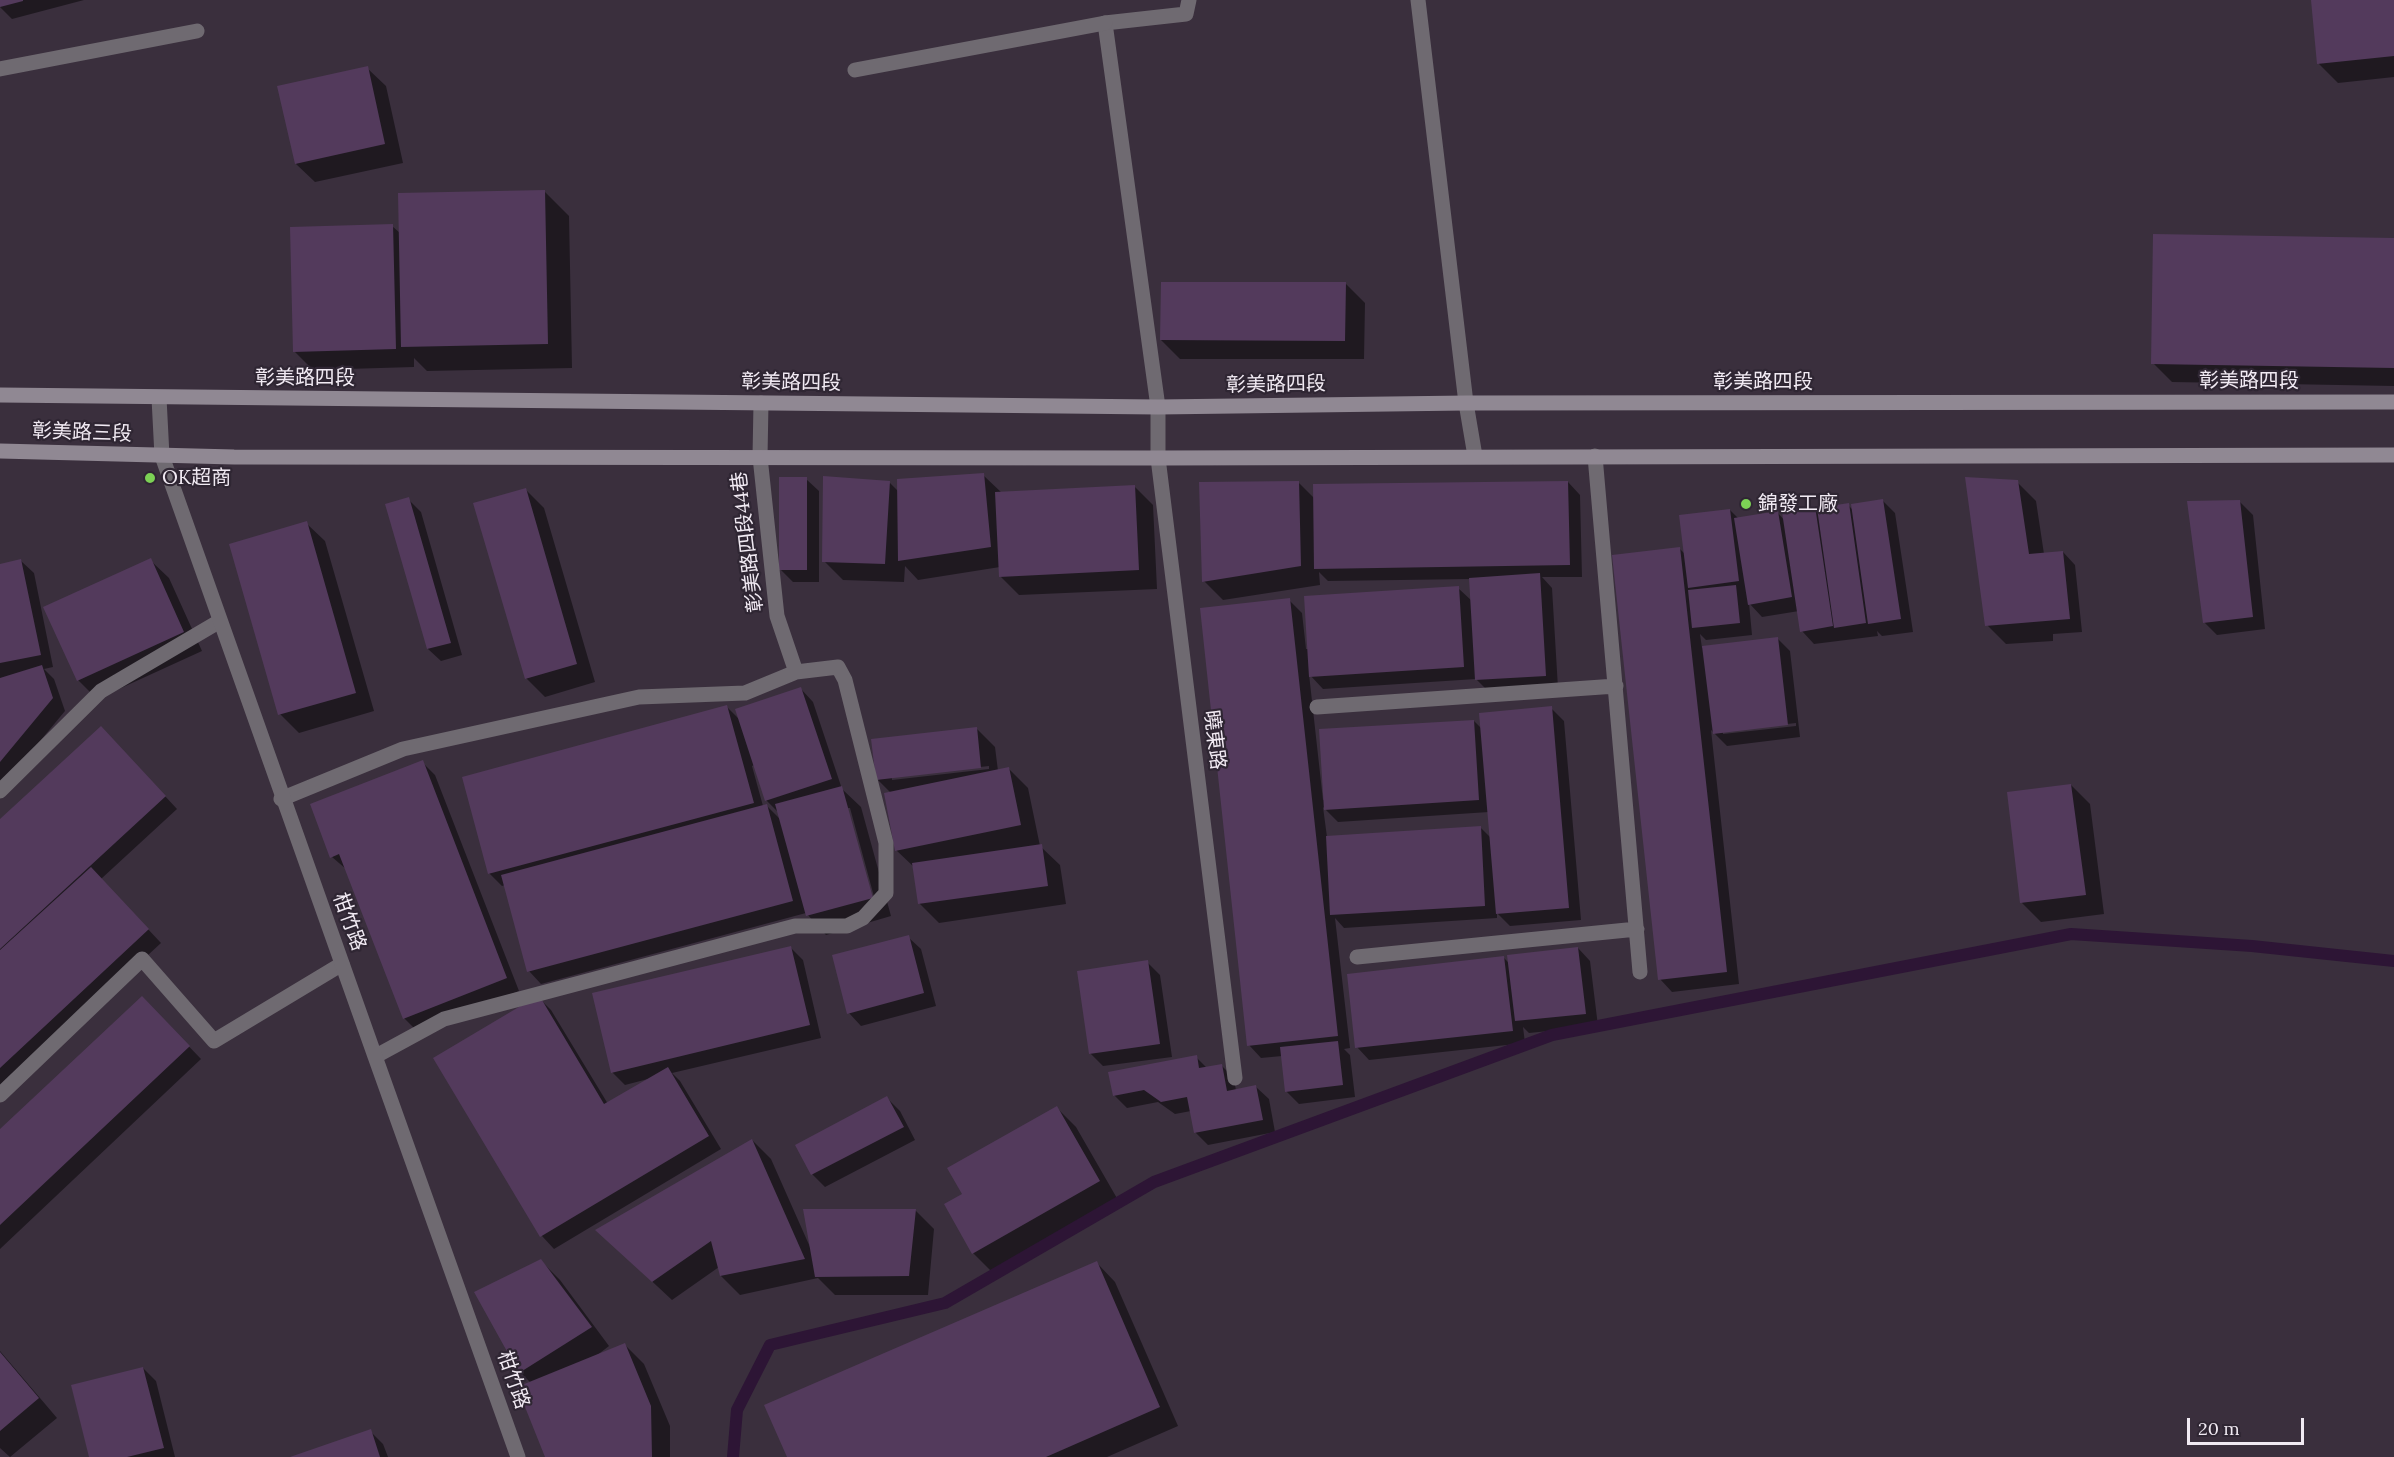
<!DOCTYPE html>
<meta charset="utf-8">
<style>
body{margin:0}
#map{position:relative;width:2394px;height:1457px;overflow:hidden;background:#3a2f3d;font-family:Lora,serif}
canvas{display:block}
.scale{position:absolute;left:2187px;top:1418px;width:117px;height:27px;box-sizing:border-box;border:3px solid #f1eaf3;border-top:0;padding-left:8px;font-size:18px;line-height:21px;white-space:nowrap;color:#f1eaf3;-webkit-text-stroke:4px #2f2633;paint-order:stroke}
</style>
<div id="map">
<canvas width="2394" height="1457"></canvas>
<div class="scale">20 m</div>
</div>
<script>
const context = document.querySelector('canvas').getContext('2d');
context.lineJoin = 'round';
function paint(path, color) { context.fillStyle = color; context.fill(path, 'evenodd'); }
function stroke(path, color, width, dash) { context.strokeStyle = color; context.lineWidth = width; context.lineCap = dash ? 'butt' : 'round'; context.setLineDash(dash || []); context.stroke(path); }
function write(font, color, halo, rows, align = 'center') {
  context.font = font + ' Lora,"Noto Sans TC",serif'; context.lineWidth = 4.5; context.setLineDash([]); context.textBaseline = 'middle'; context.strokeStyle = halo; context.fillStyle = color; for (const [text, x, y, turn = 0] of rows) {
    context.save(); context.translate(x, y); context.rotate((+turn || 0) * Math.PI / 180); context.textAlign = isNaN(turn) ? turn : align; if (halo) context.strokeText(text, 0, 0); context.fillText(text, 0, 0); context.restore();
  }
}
paint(new Path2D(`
 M0,0h84l-72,19 -12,-12z
 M2312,0h82v77l-56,6 -19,-19z
 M367,68l19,18 17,77 -88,19 -19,-18z
 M544,191l25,25 3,152 -145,3 -13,-13v9l-101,3 -19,-19 98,-125 8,7z
 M2394,240v146l-222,-4 -19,-19z
 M1346,284l19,19 -1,56h-184l-19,-19z
 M983,475l19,18 132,-7 19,19 4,84 -138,6 -19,-19v-9l-82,13 -13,-14 -1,16 -61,-2 -19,-19 66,-78 9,9z
 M806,479l13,12v91h-26l-12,-12z
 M1568,482l12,13 2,82h-40l10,11 6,100 -69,4 -13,-13 -153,10 -14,-15 14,126 151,-79 8,8 69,-21 13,13 17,199 -71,6 -13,-13v5l-153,10 -9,-10 15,130 -6,1 6,6 5,42 -56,7 -13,-13 -4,-35 -21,2 -12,-13 40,-445 13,13 4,36h3l149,-61 14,13 -1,-22 -143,2 -9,-9 1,13 -97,15 -19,-19 95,-98 16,16zM1323,807l15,15 151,-10 2,26 -11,-11 -153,10z
 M2017,482l19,19 8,53 19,-2 12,13 7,67 -29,2v7l-47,3 -19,-19z
 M525,489l19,19 51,174 -50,15 -19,-19z
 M408,499l13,13 41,143 -21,6 -13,-12z
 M1883,501l12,12 18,119 -31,4 -5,-5 1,5 -64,8 -12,-13 -3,-20 -37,6 -13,-14 3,32 -46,5 -6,-6 2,14 76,-9 12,12 10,86 -73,9 -16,-16 28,254 -67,8 -12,-13 20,-430 6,6 44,-45 9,9 39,-6 7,8 29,-13 2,1 32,-4 5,5zM1796,723v3l-73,8v-3z
 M2240,502l13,13 12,114 -48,6 -13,-13z
 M306,523l19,18 49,170 -75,22 -19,-19z
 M150,560l19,18 33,73 -105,48 -19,-19z
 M21,561l13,12 19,94 -9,2 10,10 11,32 -59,71 -6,1v-218z
 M801,689l12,13 29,87 19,18 30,109 -65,19 -20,-22 -265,71 -12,-13 -24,-86 -3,1 -13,-13 238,-166 12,12zM754,765l12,35 13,13 2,7 -15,-15 -3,1 -11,-40zM847,808h3l26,96 -2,1z
 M976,728l19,19 3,24 11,-2 19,19 12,58 20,19 6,39 -127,19 -19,-19 -5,-36 -19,-18 -5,-57 -13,-13zM989,766v3l-97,11v-3z
 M114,741l63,68 -76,70 60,64 -161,149v-270z
 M422,762l13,13 84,216 -102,40 -13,-13 -58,-149 -14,-12z
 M2071,785l19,19 14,110 -63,8 -19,-19z
 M908,937l13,12 15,57 -75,20 -12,-13z
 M790,947l13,13 18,78 -149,35 8,8 41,68 -167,100 -12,-13 -4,-239 13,13 57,94 40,-25 -23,6 -13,-13z
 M1578,948l12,13 8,65 -69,7 -6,-6 2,16 -156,17 -12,-13 147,-89 6,6z
 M1147,962l13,13 12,82 -69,9 -13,-13z
 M154,1010l47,49 -201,190v-118z
 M1196,1057l11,11 14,-3 13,13 2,13 20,-4 13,12 6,33 -67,13 -13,-13 -4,-21 -16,3 -17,-12 -31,6 -13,-13z
 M887,1098l13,13 15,29 -90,47 -13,-13z
 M1057,1108l19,19 42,73 -126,72 -19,-19z
 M752,1140l19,19 39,88 105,-37 19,19 -6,66h-93l-17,-17 -78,17 -19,-19 -2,-9 -47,33 -75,-70z
 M541,1261l19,19 49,66 -13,10 29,-11 19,19 26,62v31h-123l-16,-74 -11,-11 -44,-80z
 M1097,1263l18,19 63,144 -71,31h-318z
 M0,1351l57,67 -47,39 -10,-9z
 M143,1368l13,13 19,76h-84z
 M370,1431l13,13 5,13h-95z`), '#0007');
stroke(new Path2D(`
 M733,1457l4,-47 33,-65 175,-42 209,-121 398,-147 519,-101 181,12 142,15`), '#2d1535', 12);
paint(new Path2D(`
 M0,0h23v1l-23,6z
 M2311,0h83v56l-77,8z
 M368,66l17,78 -90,20 -18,-78z
 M545,190l3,154 -147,3 -3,-154z
 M393,224l3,125 -103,3 -3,-125z
 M2153,234l241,4v130l-243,-4z
 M1161,282h185l-1,59 -185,-1z
 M984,473l7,74 -93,14 -1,-82z
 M823,476l67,5 -5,83 -63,-2z
 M779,477h28v93h-28z
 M1965,477l53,3 11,74 34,-3 7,68 -85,7z
 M1299,481l2,85 -99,16 -3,-100z
 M1568,481l2,84 -256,4 -1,-85z
 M1135,485l4,85 -140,7 -4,-85z
 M526,488l51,176 -52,15 -52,-176z
 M409,497l42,146 -24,6 -42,-145z
 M1883,499l18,120 -33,5 -17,-120z
 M2240,500l13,117 -50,6 -16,-122z
 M1849,503l17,120 -32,5 -17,-120z
 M1815,506l18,120 -33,6 -18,-120z
 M1730,509l9,72 -51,7 -9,-73z
 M1778,511l14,86 -44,8 -14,-87z
 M307,521l49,172 -78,22 -49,-171z
 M1680,547l47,425 -69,8 -46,-425z
 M151,558l33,74 -107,49 -34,-74z
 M21,559l20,96 -41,8v-99z
 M1540,573l6,103 -71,4 -6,-102z
 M1736,585l4,38 -48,5 -4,-38z
 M1459,586l5,81 -155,10 -5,-81z
 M1290,598l48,438 -91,10 -47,-438z
 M1778,637l10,88 -75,9 -11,-88z
 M42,665l11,33 -53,64v-84z
 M801,687l31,92 -67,22 -30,-92z
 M727,705l27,98 -266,71 -26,-97z
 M1552,706l17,202 -73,6 -17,-201z
 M1474,720l5,80 -155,10 -5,-81z
 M101,726l65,70 -166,153v-130z
 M977,727l4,41 -105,12 -5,-41z
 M423,760l84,218 -104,41 -64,-165 -9,4 -20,-54z
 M1009,767l12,58 -126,26 -11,-58z
 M2071,784l15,111 -66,8 -13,-111z
 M842,786l31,112 -67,18 -31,-112z
 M767,804l26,97 -266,71 -26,-97z
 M1481,826l4,80 -155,9 -4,-79z
 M1042,844l6,42 -130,18 -6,-41z
 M91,867l58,62 -149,139v-118z
 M909,935l15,58 -77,21 -15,-59z
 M791,946l19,79 -199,48 -19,-80z
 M1578,947l8,67 -71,7 -8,-66z
 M1504,956l9,75 -158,17 -8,-74z
 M1148,960l12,84 -71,10 -12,-83z
 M539,995l65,109 64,-37 41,69 -169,101 -107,-179z
 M142,996l48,50 -190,179v-96z
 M1338,1041l5,44 -58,7 -5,-45z
 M1197,1055l2,13 23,-4 5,27 29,-6 7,35 -69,13 -7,-36 -26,5 -17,-12 -31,6 -5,-24z
 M887,1096l17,31 -93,48 -16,-30z
 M1057,1106l43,75 -128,73 -28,-50 18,-10 -15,-26z
 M752,1139l53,120 -85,17 -9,-35 -59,41 -57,-52z
 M803,1209h113l-7,67 -94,1z
 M541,1259l51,68 -73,46 -45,-81z
 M1097,1261l63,146 -114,50h-259l-23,-52z
 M625,1343l26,63 1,51h-107l-28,-70z
 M0,1352l39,46 -39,33z
 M143,1367l21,81 -37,9h-38l-18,-72z
 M371,1429l9,28h-90z`), '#533a5c');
stroke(new Path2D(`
 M1189,0l-3,14 -81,9 53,384v51l77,620
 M1418,0l48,403 9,53
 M761,403l-1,54 17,159 19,56
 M1595,456l45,516
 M1317,707l299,-21
 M0,791l101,-100 119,-70
 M281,799l122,-50 236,-52 106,-4 51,-21 42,-5 7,13 41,163v50l-23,25 -16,8h-52l-351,93 -68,37
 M1357,957l280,-28
 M0,1095l142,-136 72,82 128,-77`), '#6f6a71', 15);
stroke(new Path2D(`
 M0,69l197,-38
 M855,70l250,-47`), '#6f6a71', 15);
stroke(new Path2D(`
 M159,398l3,58c116,335 238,667 356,1001`), '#6f6a71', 15);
stroke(new Path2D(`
 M0,395l1158,12 308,-4 928,-1
 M0,451l234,6 924,1 1236,-3`), '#908893', 15);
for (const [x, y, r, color] of [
 [150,478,6,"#7cd155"],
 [1746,504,6,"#7cd155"]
]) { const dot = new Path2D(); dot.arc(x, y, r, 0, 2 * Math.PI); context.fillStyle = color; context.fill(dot); stroke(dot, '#2f2633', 2); }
write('20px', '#f1eaf3', '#2f2633', [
 ["彰美路四段",305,378],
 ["彰美路四段",2249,381],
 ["彰美路四段",1763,382],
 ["彰美路四段",791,383,1],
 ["彰美路四段",1276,385,-1],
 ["彰美路三段",82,433,2],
 ["彰美路四段44巷",748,542,-97],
 ["曉東路",1214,740,83],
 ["柑竹路",349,922,70],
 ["柑竹路",513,1380,71]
]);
write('20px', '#f1eaf3', '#2f2633', [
 ["OK超商",162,478],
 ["錦發工廠",1758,504]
], 'left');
</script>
